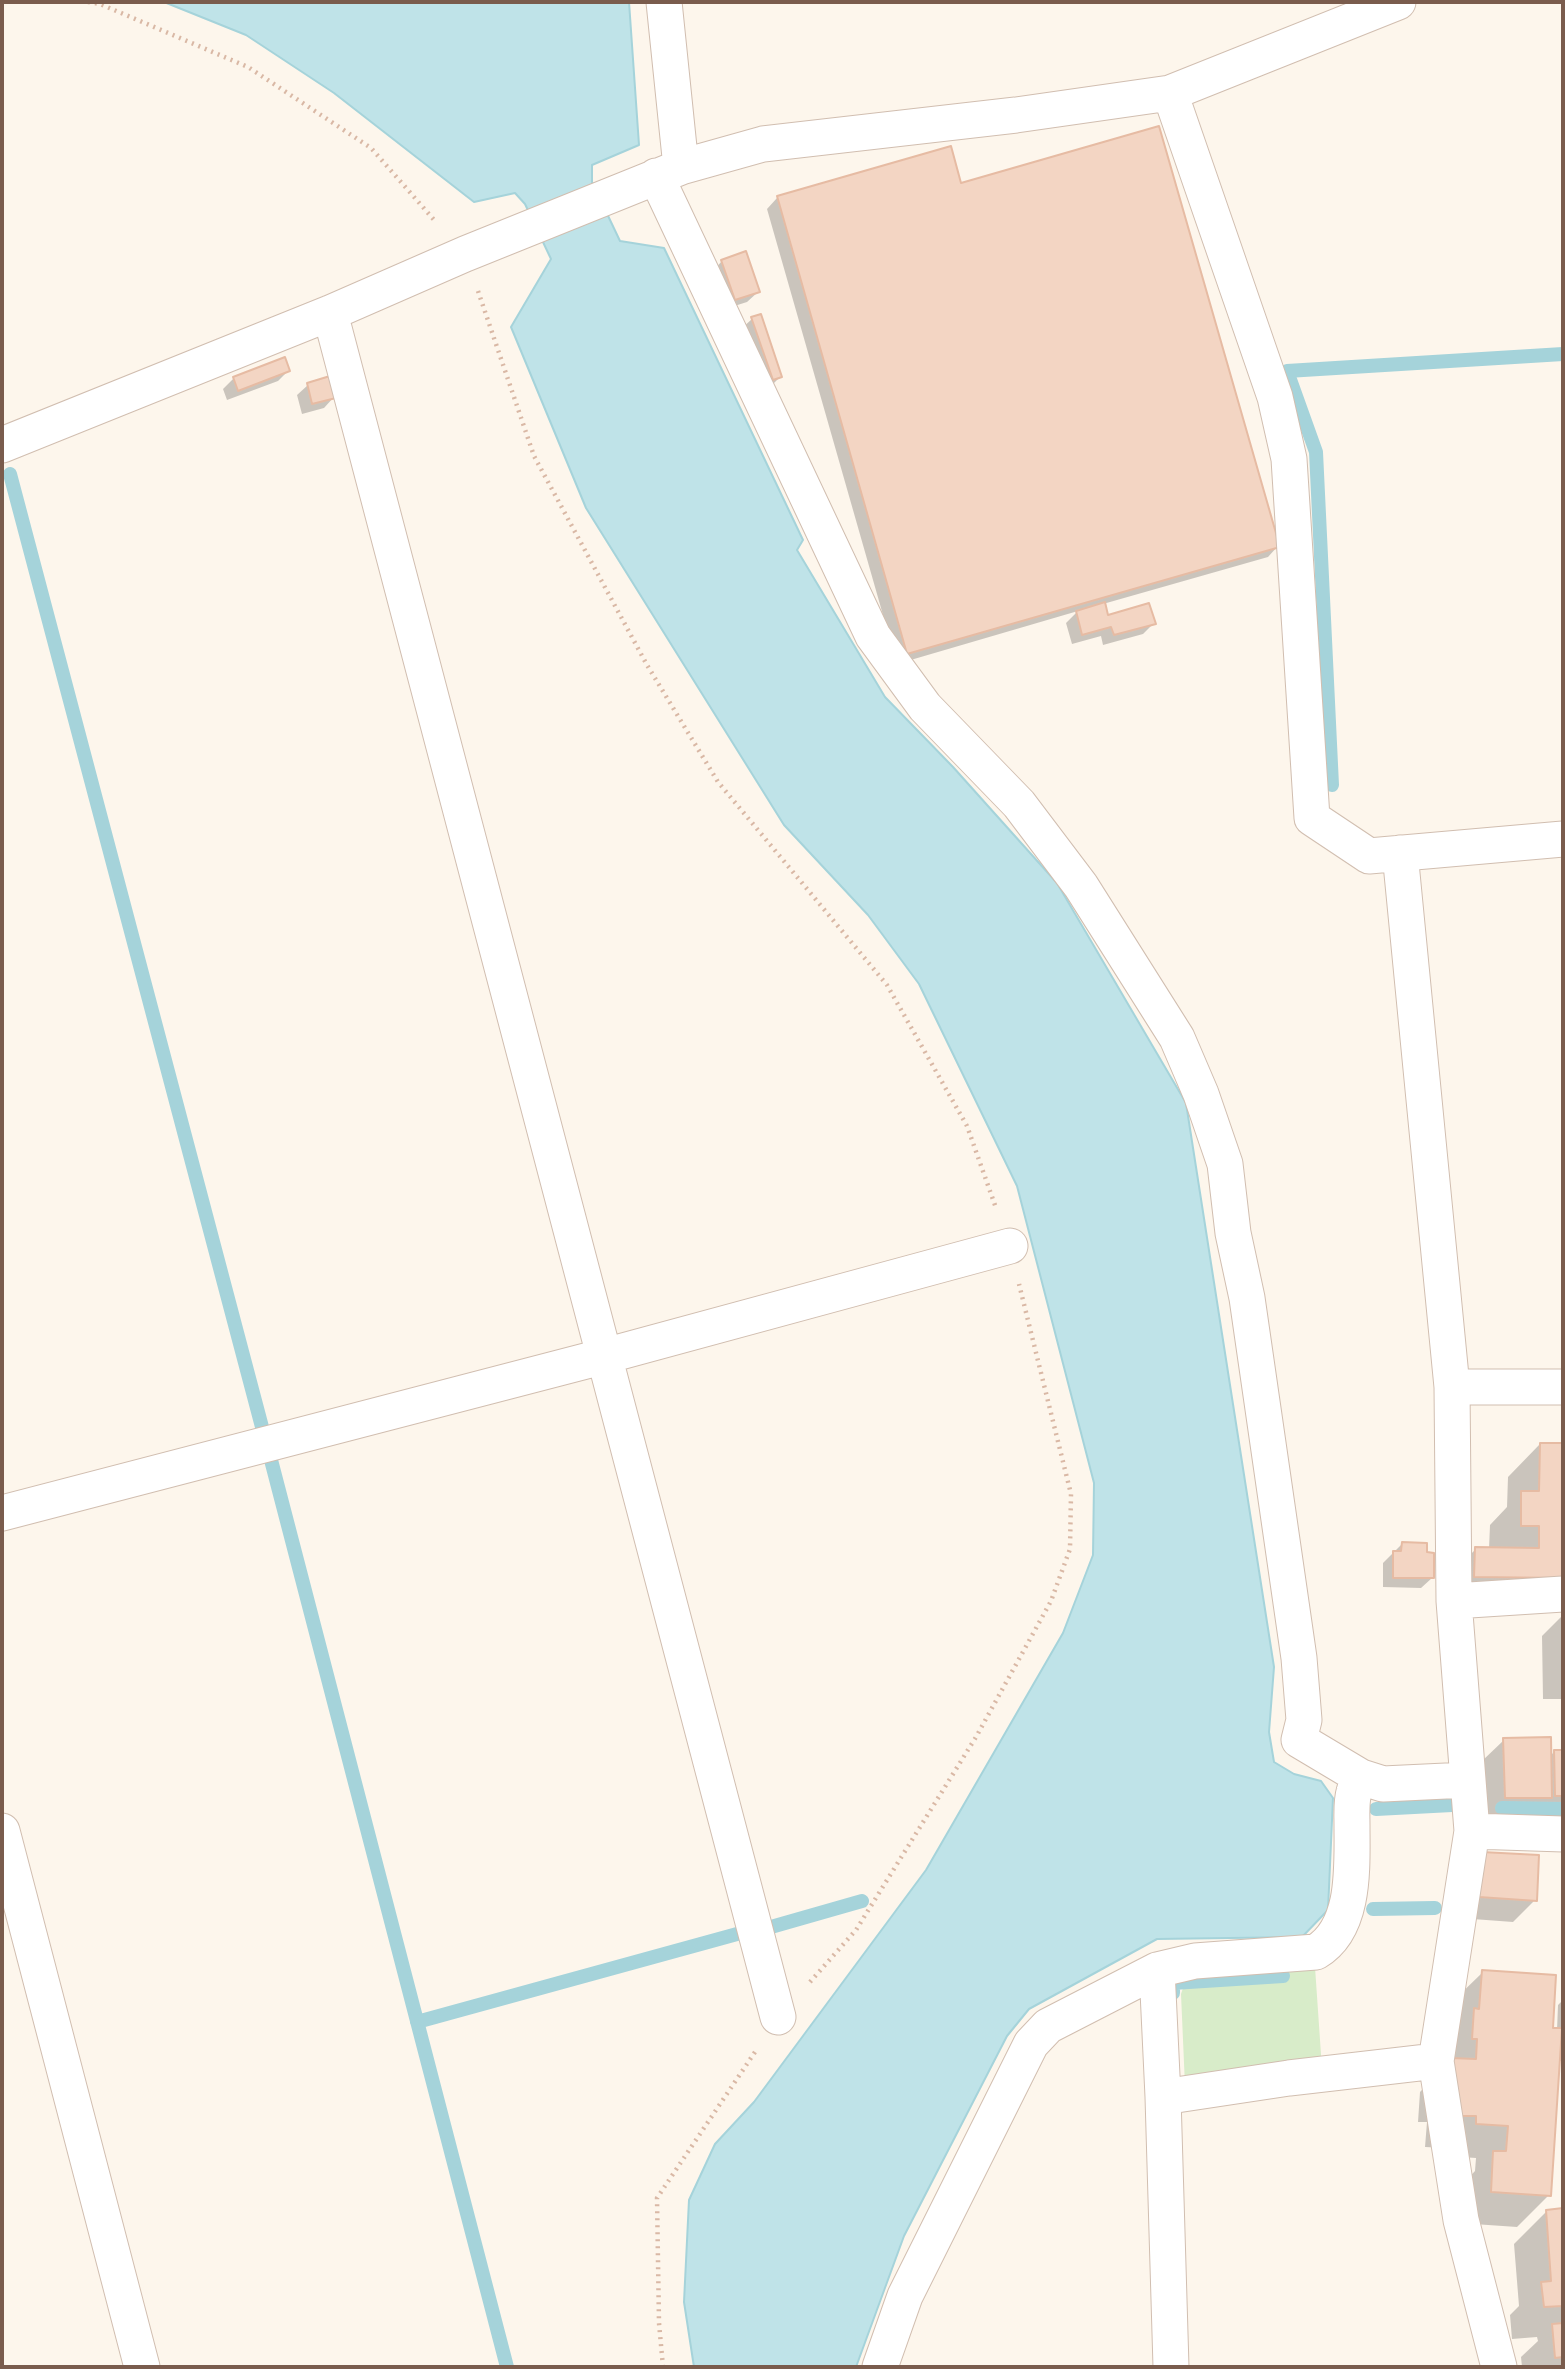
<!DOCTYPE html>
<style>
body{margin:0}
#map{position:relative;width:1565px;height:2369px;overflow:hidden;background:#fdf6ec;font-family:"Golos Text",sans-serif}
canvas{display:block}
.frame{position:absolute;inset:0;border:4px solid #7a5c4d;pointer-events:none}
</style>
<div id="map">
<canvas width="1565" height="2369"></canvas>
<div class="frame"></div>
</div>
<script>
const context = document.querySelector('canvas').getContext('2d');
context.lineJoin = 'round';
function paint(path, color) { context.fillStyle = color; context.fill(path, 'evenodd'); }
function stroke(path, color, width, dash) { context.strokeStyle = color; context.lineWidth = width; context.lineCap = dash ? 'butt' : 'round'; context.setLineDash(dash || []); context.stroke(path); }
paint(new Path2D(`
 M1315,1967l7,102 -137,17 -4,-92 3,-9 102,-5v-12z`), '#d8ecc9');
const water = new Path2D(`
 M164,2h465l10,143 -47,20v17l28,59 44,7 139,292 -6,10 88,147 68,70 104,116 129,220 88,564 -5,65 5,30 20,12 27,7 12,17 -5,112 -26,27 -145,2 -128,70 -22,27 -103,200 -48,131h-162l-10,-65 5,-102 26,-56 39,-42 172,-232 137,-237 30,-78 1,-72 -77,-297 -98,-202 -51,-69 -84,-90 -198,-317 -75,-181 40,-68 -26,-55 -10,-11 -41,9 -140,-109 -88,-58z`);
paint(water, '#bfe3e8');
stroke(water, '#a5d3da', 2);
paint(new Path2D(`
 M949,148l10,37 319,361 -10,11 -165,47 4,13 47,6 -11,11 -40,11 -2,-9 -29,8 -6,-21 12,-12 -181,53 -130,-455 10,-11z
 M722,261l36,31 -11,10 -22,7 -13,-37z
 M752,319l28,58 -10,10 -29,-58z
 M288,371l-10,10 -51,19 -4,-11 11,-11z
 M308,385l26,12 -10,11 -22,6 -5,-19z
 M1540,1444h23v166l-120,-29 33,-32h13l1,-24 17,-18 1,-30z
 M1402,1544l30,34 -11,10 -38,-1v-24z
 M1563,1615v84h-20l-1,-63z
 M1504,1740l45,17 5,-5h9v54h-18v-4l-17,17 -44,1 -2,-59z
 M1483,1854l52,46 -22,22 -54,-4z
 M1483,1972l68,57 6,1 1,-25 5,-5v61h-5l-9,134 -32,32 -58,-4 3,-38 13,-14 1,-13 -31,-2v-8l-20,-1 2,-25h-9l2,-30 20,-21 10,-67z
 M1563,2210v157h-41l-1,-10 17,-16 -1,-4 -25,2 -2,-24 9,-9 -5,-62 32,-32z`), '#0003');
stroke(new Path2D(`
 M10,474l252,953
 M1332,785l-16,-333 -29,-81 276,-17
 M271,1460l236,907
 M1502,1808l61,1
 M1376,1809l76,-4
 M1373,1909l62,-1
 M771,1927l91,-26
 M1173,1993v-10l110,-7
 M417,2022l331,-91`), '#a5d3da', 14);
const building = new Path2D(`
 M1159,126l121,421 -373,107 -130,-458 174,-50 10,37z
 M746,251l14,41 -25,8 -14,-40z
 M761,314l21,63 -9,3 -22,-63z
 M285,357l5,14 -52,20 -5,-14z
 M330,376l6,22 -24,6 -5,-21z
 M1105,602l3,13 41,-12 7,21 -42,11 -3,-8 -29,8 -6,-24z
 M1540,1443h23v135l-89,-1 1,-30 64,1v-22h-18v-35h18z
 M1402,1542l25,1v9l7,1v25h-41v-27h8z
 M1551,1737l1,61h-47l-2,-60z
 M1554,1750h9v46h-8z
 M1482,1852l57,3 -2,46 -58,-4z
 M1482,1970l74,5 -3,53h9l-11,168 -60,-4 2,-41h13l2,-25 -32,-2v-8h-19l-6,-58 25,1 1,-20h-5l2,-31 5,1z
 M1563,2208v98l-19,1 -3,-25 10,-1 -5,-71z
 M1563,2323v34l-8,1 -3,-34z`);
paint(building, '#f3d5c3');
stroke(building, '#e6bba3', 2);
const street = new Path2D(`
 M664,2l17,165
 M1170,93l105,304 14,62 23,359 57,38 194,-17
 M656,176l217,460 52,71 94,97 62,82 96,152 24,56 24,70 8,69 14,65 52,360 5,62 -5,20 62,37 22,7 84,-4
 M330,313l448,1704
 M2,445l328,-132 135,-59 216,-87 82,-23 253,-29 154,-22 228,-91
 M1400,853l52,534
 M2,1513l603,-157 405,-110
 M1454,1601l109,-7
 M1361,1777c-3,5 -6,10 -7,15 -3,10 -2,23 -2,33 0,42 4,103 -36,127l-121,9 -38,9 6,127 126,-19 147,-17
 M2,1831l140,536
 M1472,1831l91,3
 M1163,2097l8,270
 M880,2367l25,-71 126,-252 17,-18 109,-56
 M1499,2367l-38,-147 -25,-159 36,-230 -18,-230 -2,-214h111`);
stroke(street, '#d1beb0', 37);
stroke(new Path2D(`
 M88,2l12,2 148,63 123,81 65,74
 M478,291l56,165 113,209 71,117 169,203 80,141 29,82
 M810,1982l46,-52 120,-193 75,-136 19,-52 1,-55 -52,-210
 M663,2367l-4,-44 -2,-125 100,-149`), '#d9b8a5', 4.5, [2, 5]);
stroke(street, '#fff', 35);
</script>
